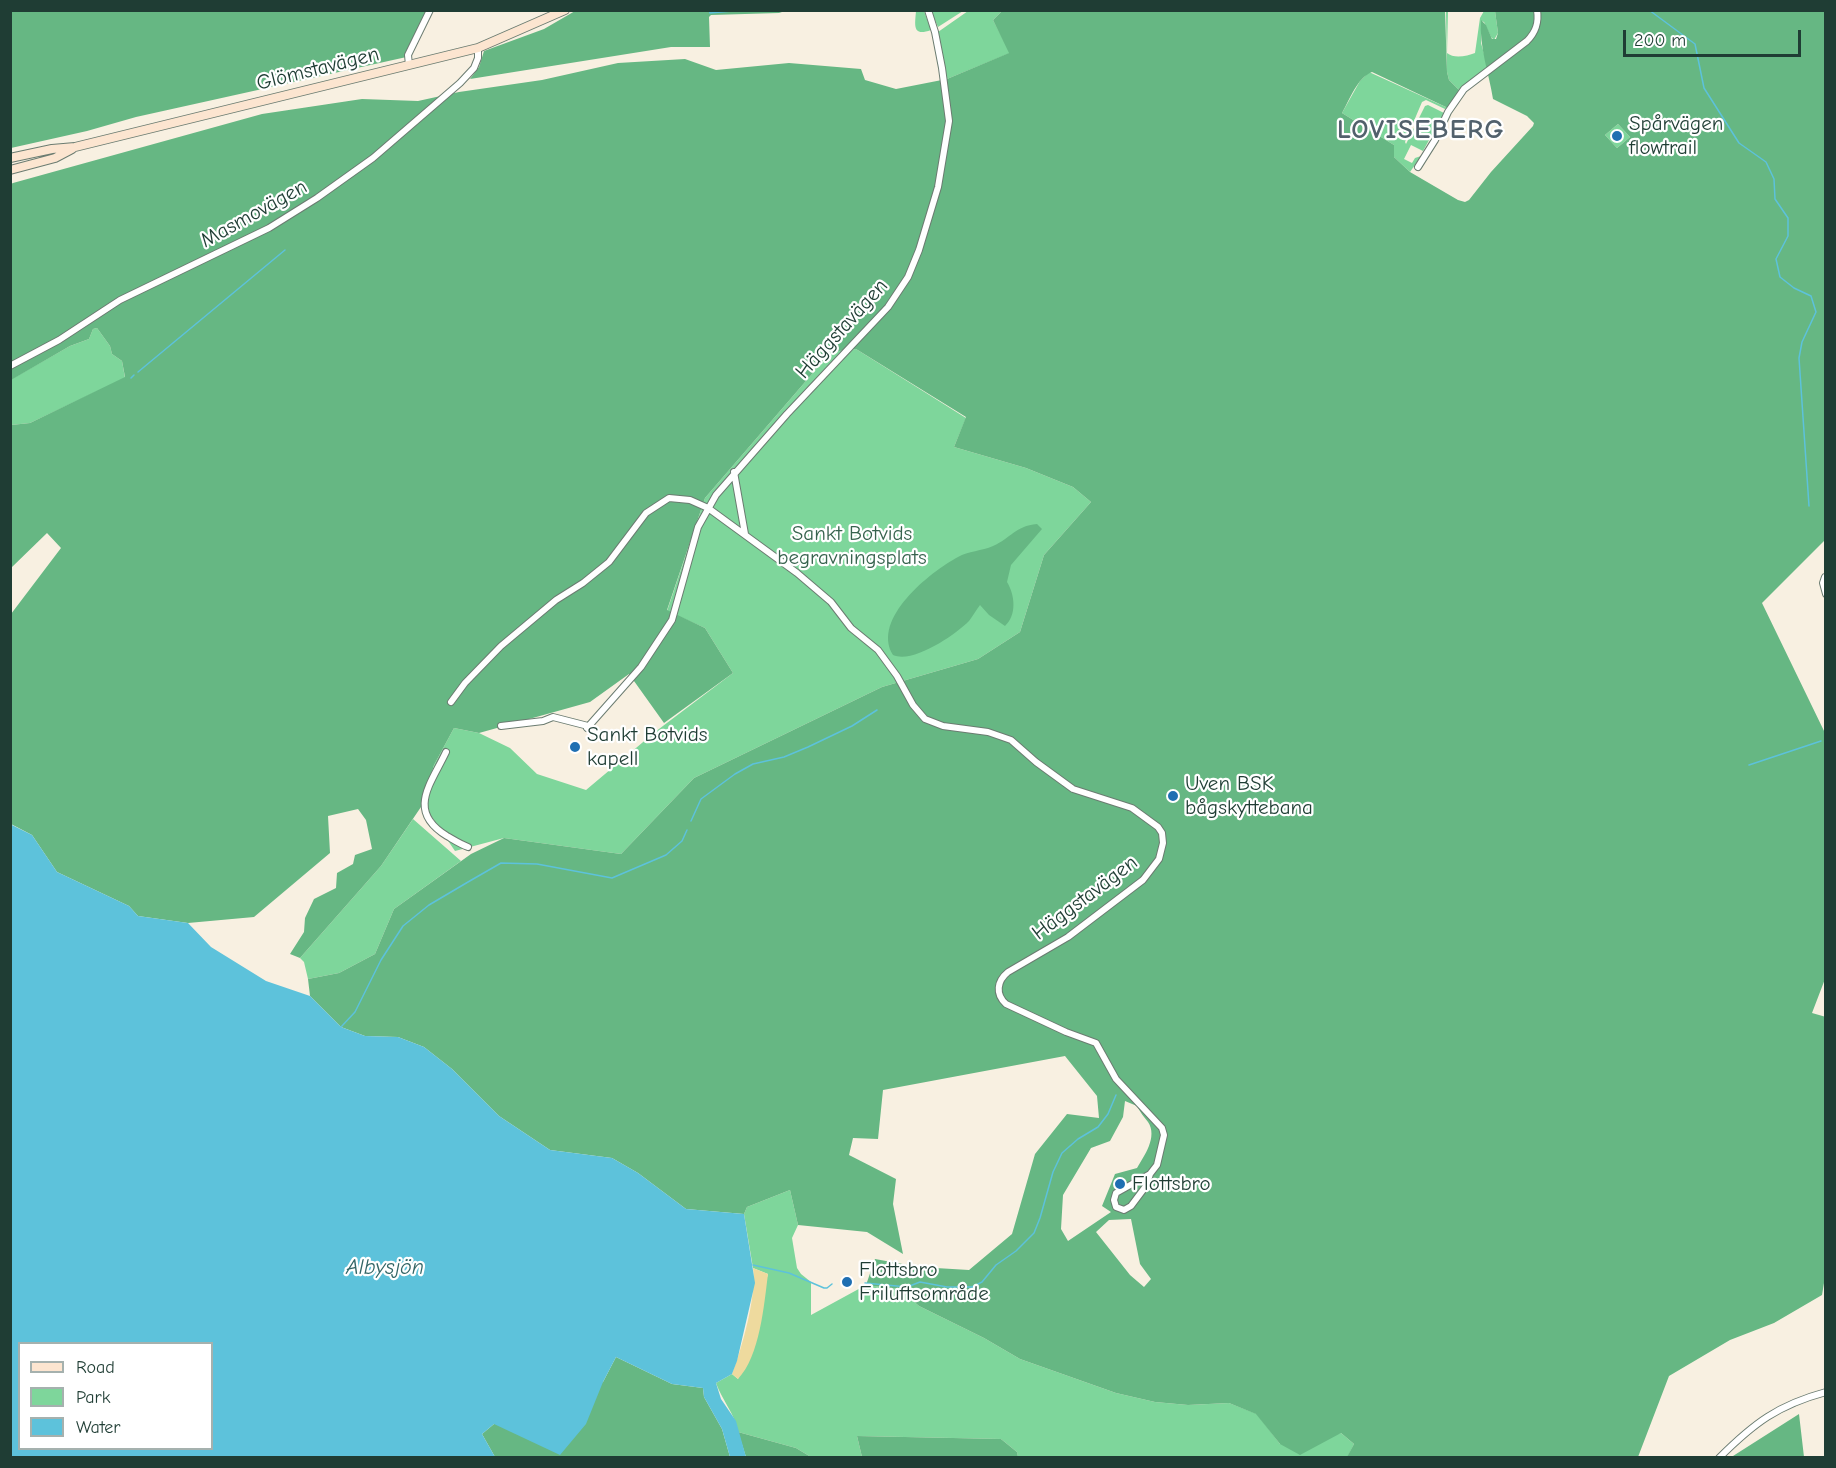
<!DOCTYPE html>
<meta charset="utf-8">
<style>
body{margin:0}
#map{position:relative;width:1836px;height:1468px;overflow:hidden;background:#f8f0e1;font-family:"Comic Neue",sans-serif}
canvas{display:block}
.frame{position:absolute;inset:0;border:12px solid #1f3d34;pointer-events:none}
.legend{position:absolute;left:18px;top:1342px;width:195px;height:108px;box-sizing:border-box;background:#fff;border:2px solid #a5b1ae;margin:0;padding:8px 10px;list-style:none;font-size:18px;color:#1f3d34}
.legend li{display:flex;align-items:center;gap:12px;height:30px}
.legend b{width:30px;border:2px solid #a5b1ae}
.scale{position:absolute;left:1623px;top:30px;width:178px;height:27px;box-sizing:border-box;border:3px solid #1f3d34;border-top:0;padding-left:8px;font-size:18px;line-height:21px;white-space:nowrap;color:#1f3d34;-webkit-text-stroke:4px #fff;paint-order:stroke}
</style>
<div id="map">
<canvas width="1836" height="1468"></canvas>
<div class="frame"></div>
<ul class="legend">
<li><b style="height:8px;background:#fce5d0"></b>Road</li>
<li><b style="height:16px;background:#7ed69b"></b>Park</li>
<li><b style="height:16px;background:#5dc2db"></b>Water</li>
</ul>
<div class="scale">200 m</div>
</div>
<script>
const context = document.querySelector('canvas').getContext('2d');
context.lineJoin = 'round';
function paint(path, color) { context.fillStyle = color; context.fill(path, 'evenodd'); }
function stroke(path, color, width, dash) { context.strokeStyle = color; context.lineWidth = width; context.lineCap = dash ? 'butt' : 'round'; context.setLineDash(dash || []); context.stroke(path); }
function write(font, color, halo, rows, align = 'center') {
  context.font = font + ' "Comic Neue",sans-serif'; context.lineWidth = 4.5; context.setLineDash([]); context.textBaseline = 'middle'; context.strokeStyle = halo; context.fillStyle = color; for (const [text, x, y, turn = 0] of rows) {
    context.save(); context.translate(x, y); context.rotate((+turn || 0) * Math.PI / 180); context.textAlign = isNaN(turn) ? turn : align; if (halo) context.strokeText(text, 0, 0); context.fillText(text, 0, 0); context.restore();
  }
}
paint(new Path2D(`
 M916,11h8l7,19c-19,7 -16,-5 -15,-19z
 M931,11h32l-25,16z
 M968,11h34l-9,9 17,33 -63,26 -9,-47z
 M1446,11h2l-1,42c7,6 20,3 28,0l5,-35 4,-7h11l3,22 -4,7 -3,-3 -7,-15 -3,-1v22l7,25 -28,23 -11,-11 -2,-8z
 M1369,72l79,36 -3,1 -19,-9 -4,2 -17,40 1,2 19,-38 3,-1 16,8 -21,38 -12,-6 -7,14 8,4 3,-5 6,-2 -11,16 -16,-15v-12l-52,-32 18,-32z
 M1618,124l12,13 -13,11 -12,-13z
 M97,328l13,18 2,8 10,7 3,17 -95,45 -19,2 -1,-45 60,-34 19,-7 4,-10z
 M856,349l110,69 -12,29 72,21 47,19 18,15 -47,53 -24,77 -42,27 -96,28 -188,91 -73,76 -117,-16 -49,13 -32,-47 11,-39 20,-37 25,5 31,15 27,26 49,16 69,-58 78,-59 -28,-45 -38,-17 38,-113 126,-146z
 M413,819l48,42 -67,48 -19,45 -36,19 -31,6 -4,-17 -4,-4 81,-92z
 M790,1190l8,35 -6,13 5,30 4,6 10,8v33l55,-30 33,4 20,17 65,32 36,21 96,34 39,9 33,3 41,-2 28,11 23,30 61,-11 13,11 -7,14h-329l-1,-6 -16,-13 -144,-3 5,21h-51l-15,-9 -58,-16c-3,-18 -16,-32 -22,-49l16,-9 6,5 30,-105 -15,-6 -9,-54 3,-7z`), '#7ed69b');
paint(new Path2D(`
 M1445,10l2,62 2,8 11,11 -12,17 -76,-36c-15,6 -22,27 -30,41l52,32v12l16,15 48,28 7,2 4,-2 22,-28 42,-46 1,-3 -7,-7 -34,-17c-4,-26 -14,-52 -12,-79l5,5 6,14h4l2,-6 -3,-22h330v529l-63,63 63,130v246l-13,34 14,4v254l-4,24 -48,28 -44,17 -61,36 -31,81h-291l7,-13 -13,-11 -41,22 -20,-11 -24,-30 -27,-11 -41,2 -33,-3 -39,-9 -96,-34 -36,-21 -65,-32 -20,-17 -33,-4 9,-26 44,8 50,3 43,-36 23,-80 32,-40 32,4 -2,-22 -32,-40 -182,34 -5,49 -25,-1 -4,17 47,24 -3,25 10,50 -36,-22 -69,-7 -8,-35 -43,17 -3,7 -58,-5 -48,-36 -26,-15 -62,-8 -51,-34 -47,-47 -28,-22 -26,-10 -33,-1 -24,-9 -31,-31 -2,-17 31,-6 36,-19 19,-45 77,-55 33,-16 117,16 73,-76 188,-91 96,-28 42,-27 24,-77 47,-53 -18,-15 -47,-19 -72,-21 12,-30 -110,-68 -25,3 -126,146 -38,112 38,18 28,45 -69,50 -35,-49 -39,28 -111,31 -25,-5 -20,37 -11,39 -42,62 -81,92 -10,-4 14,-22 1,-14 9,-19 22,-11 1,-15 16,-9 2,-9 17,-6 -6,-29 -8,-11 -30,7 2,37 -76,64 -66,6 -50,-7 -9,-10 -72,-34 -25,-37 -21,-11v-210l50,-66 -14,-15 -36,35v-143l19,-2 95,-46 -3,-16 -10,-7 -2,-8 -13,-18 -4,1 -4,10 -19,7 -59,34v-196l2,-1 249,-69 100,-15 56,2 41,-9 83,-12 76,-17 67,-4 31,11 73,-7 72,6 4,11 31,9 51,-10 62,-26 -16,-33 9,-9zM1618,124l12,13 -13,11 -12,-13zM1125,1101l12,5c3,6 7,11 11,16 10,15 -4,34 -11,46l-22,6 -13,32 9,6 -43,29 -7,-12 2,-34 28,-47 19,-7 13,-24zM1131,1219l9,45 11,15 -7,8 -14,-12 -34,-43 13,-12z
 M10,11h422l-21,45 -275,61 -49,14 -76,17z
 M575,11l4,-1 206,1 -6,2 -68,2 -2,2 1,30h-39l-201,32 9,-12 5,-16 60,-22z
 M1037,524l5,5 -31,36 -4,17c8,13 10,33 -2,44l-16,-11 -9,-10c-4,5 -7,11 -11,16 -14,14 -56,43 -76,34 -22,-36 37,-83 65,-98 10,-6 24,-6 35,-11 18,-8 22,-20 44,-22z
 M616,1357l56,27 31,4 1,9 18,32 8,28h-235l-13,-23 12,-10 109,-42z
 M1799,1414l5,43h-73l2,-1z
 M738,1432l58,16 15,9h-65z
 M857,1436l144,3 16,13 1,5h-156z`), '#66b783');
paint(new Path2D(`
 M753,1268l15,6c-4,31 -8,82 -30,105l-6,-5c10,-26 25,-79 21,-106z`), '#eeda9e');
paint(new Path2D(`
 M10,824l22,11 25,37 72,34 9,10 50,7 23,24 55,34 44,15 31,31 24,9 33,1 26,10 28,22 47,47 51,34 62,8 26,15 48,36 58,5 11,69 -18,78 -5,13 -16,9 5,16 15,22 10,36h-16l-8,-28 -18,-32 -1,-9 -31,-4 -56,-27 -13,25 -17,42 -26,31 -66,-31 -12,10 13,23h-484zM20,1344h192v104h-192z`), '#5dc2db');
stroke(new Path2D(`
 M709,10l1,3 33,-3
 M1649,10l46,34 9,44 35,55 27,19 8,17 1,20 13,19v18l-12,23 4,18 14,11 17,8 5,16 -14,30 -3,16 10,148
 M138,372l147,-122
 M131,378l3,-3
 M1749,765l72,-24
 M691,821l10,-22 34,-25 18,-10 31,-7 24,-10 44,-21 25,-16
 M341,1027l14,-15 26,-52 22,-34 26,-21 39,-23 33,-19 36,1 75,14 54,-23 16,-14 5,-11
 M753,1265l36,8 35,15h3l5,-4
 M865,1283l42,4 13,-5 27,5h25l10,-5 14,-17 20,-14 18,-18 6,-15 13,-46 9,-19 16,-14 20,-12 10,-13 8,-19`), '#5dc2db', 1.5);
const minor = new Path2D(`
 M409,65l-1,-10 22,-45
 M1418,167l17,-27 13,-28 16,-23 63,-48c9,-9 12,-18 10,-31
 M10,366l49,-26 61,-40 149,-72 48,-30 56,-40 87,-75 14,-15 4,-10v-10
 M734,472l11,62
 M1825,577l-2,6 3,11
 M451,702l14,-19 36,-37 55,-46 27,-17 26,-21 37,-49 23,-15 21,2 18,8 89,65 34,29 20,26 27,22 19,26 16,29 12,14 18,7 45,6 23,8 25,22 37,27 59,19 26,19 4,6 1,10 -4,16 -16,21 -75,57 -60,35c-11,9 -13,22 -2,32l60,28 30,11 20,36 46,49 2,7 -7,30 -7,9 -4,12 -15,20 -7,4 -8,-3 -2,-7 2,-7 34,-19
 M501,726l42,-5 10,-4 35,9
 M587,728l54,-61 31,-47 26,-93 18,-32 71,-81 101,-107 20,-30 11,-27 19,-63 11,-66 -7,-53 -7,-36 -7,-22
 M446,752c-15,32 -40,59 1,84 7,4 13,8 21,11
 M1719,1458c35,-35 59,-53 107,-66`);
const secondary = new Path2D(`
 M10,158l42,-9 23,-2 403,-99 87,-38
 M10,170l45,-12 17,-9`);
stroke(minor, '#6b7c71', 8);
stroke(secondary, '#6b7c71', 10);
stroke(minor, '#fff', 6);
stroke(secondary, '#fce5d0', 8);
for (const [x, y, r, color] of [
 [1617,136,6,"#1f6fb2"],
 [575,747,6,"#1f6fb2"],
 [1173,796,6,"#1f6fb2"],
 [1120,1184,6,"#1f6fb2"],
 [847,1282,6,"#1f6fb2"]
]) { const dot = new Path2D(); dot.arc(x, y, r, 0, 2 * Math.PI); context.fillStyle = color; context.fill(dot); stroke(dot, '#fff', 2); }
write('21px', '#1f3d34', '#fff', [
 ["Glömstavägen",318,69,-14],
 ["Masmovägen",254,214,-29],
 ["Häggstavägen",842,329,-48],
 ["Häggstavägen",1085,898,-37]
]);
write('21px', '#1f3d34', '#fff', [
 ["Spårvägen",1629,124],
 ["flowtrail",1629,148],
 ["Sankt Botvids",587,735],
 ["kapell",587,759],
 ["Uven BSK",1185,784],
 ["bågskyttebana",1185,808],
 ["Flottsbro",1132,1184],
 ["Flottsbro",859,1270],
 ["Friluftsområde",859,1294]
], 'left');
write('21px', '#37634e', '#fff', [
 ["Sankt Botvids",852,534],
 ["begravningsplats",852,558]
]);
write('italic 22px', '#326566', '#fff', [
 ["Albysjön",385,1268]
]);
context.letterSpacing = '1.5px';
write('bold 27px', '#52616c', '#fff', [
 ["LOVISEBERG",1421,130]
]);
context.letterSpacing = '0px';
</script>
